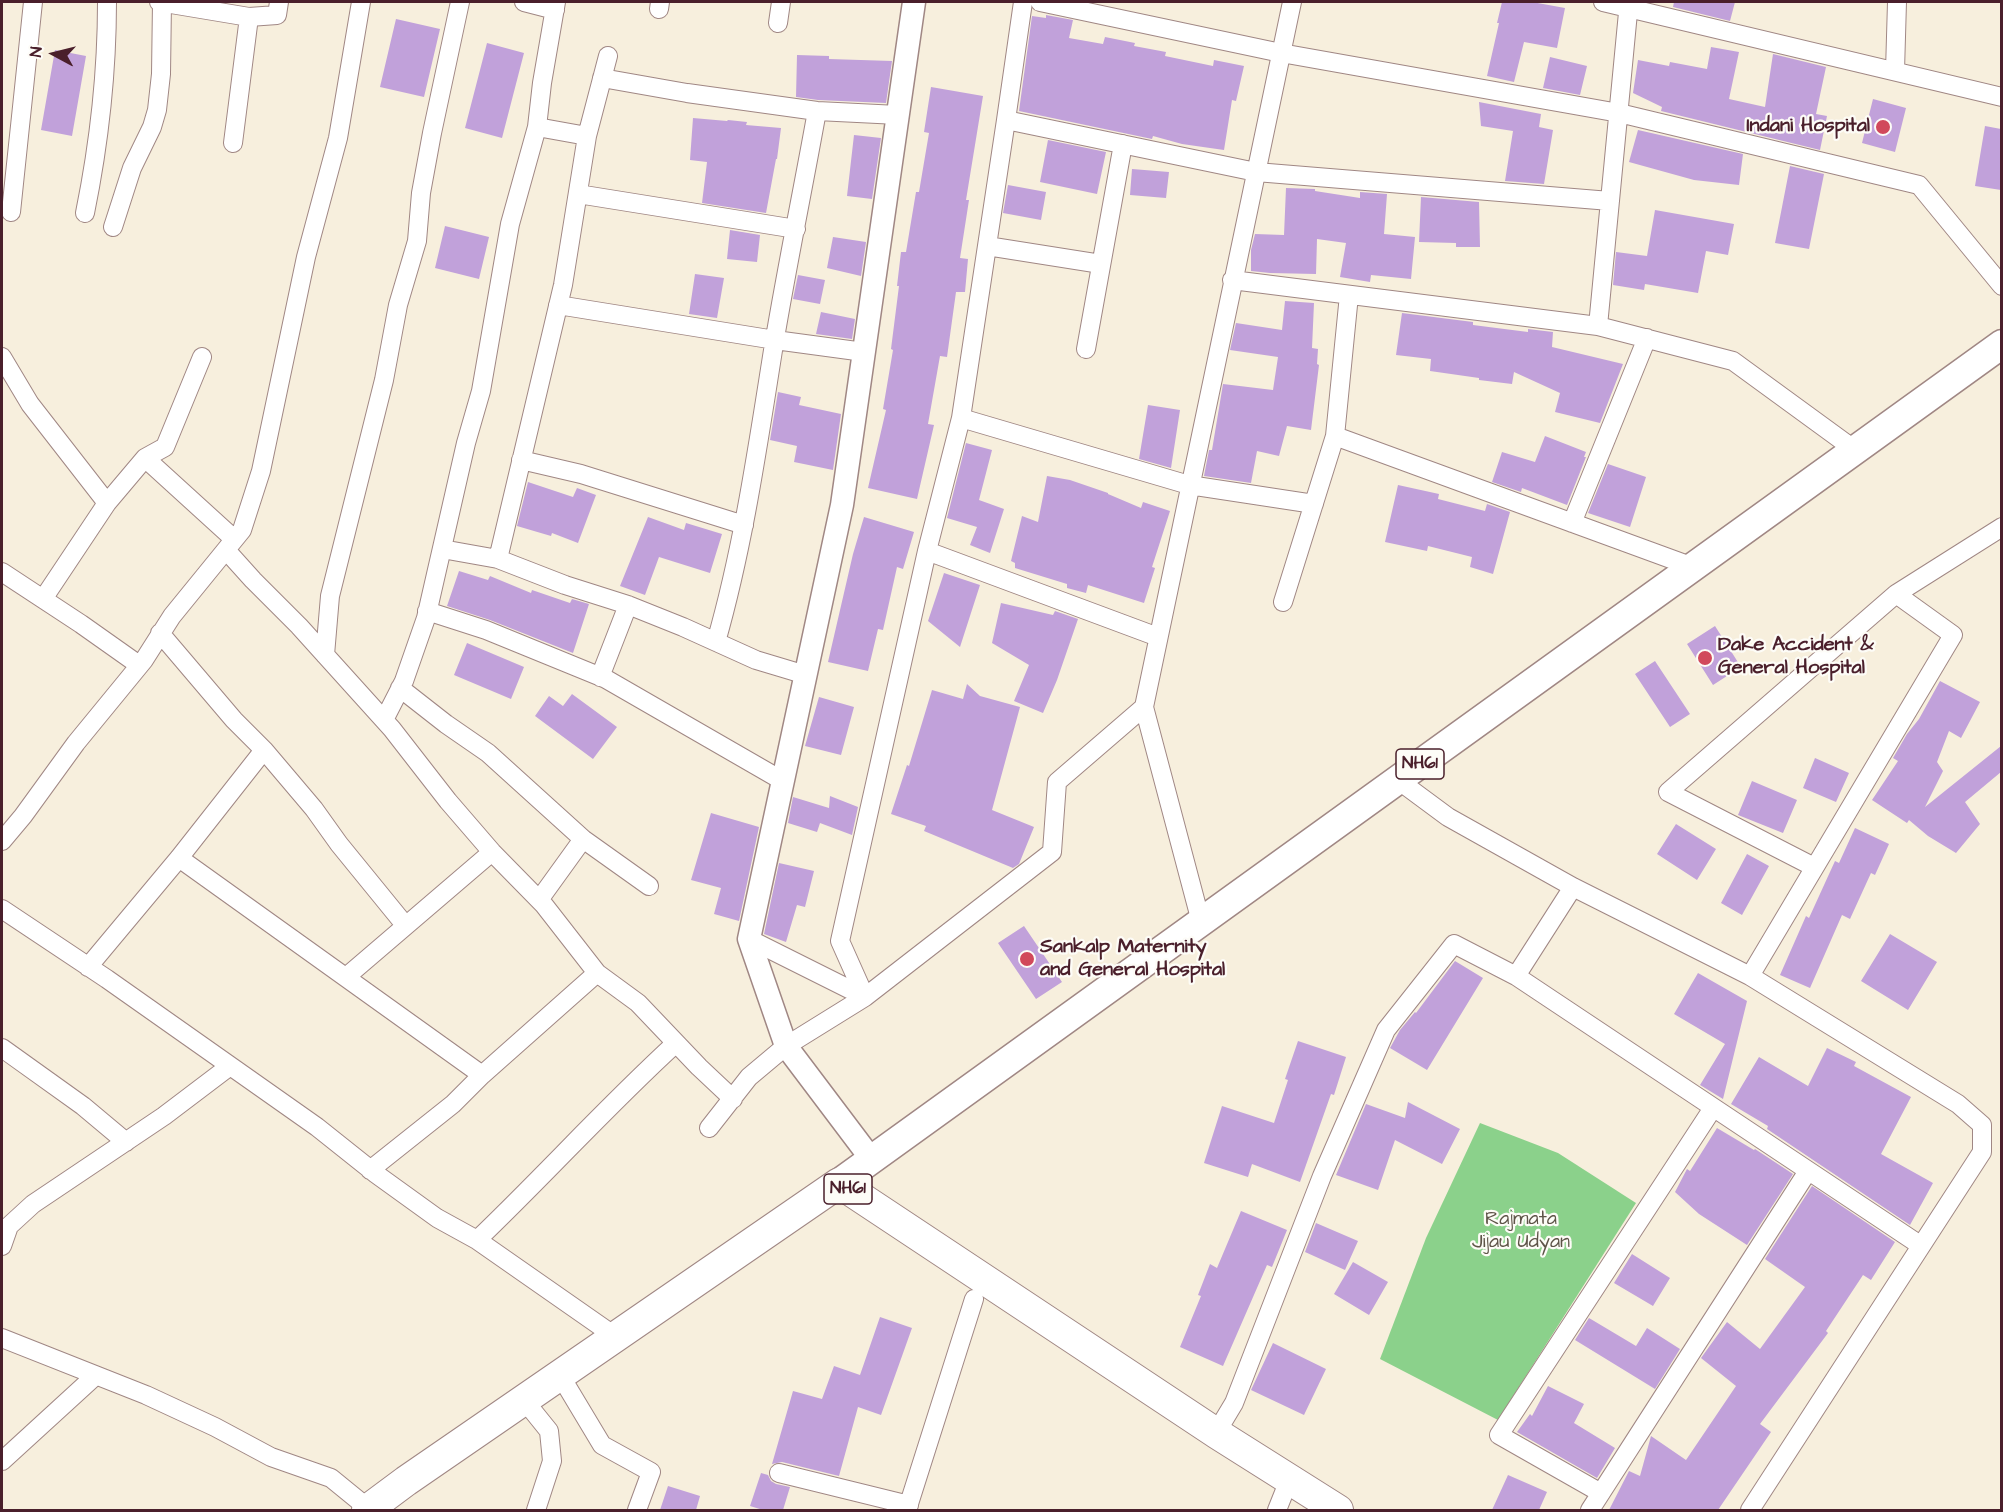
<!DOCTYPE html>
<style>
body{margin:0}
#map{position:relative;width:2003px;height:1512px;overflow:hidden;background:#f7efdd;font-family:"Architects Daughter",sans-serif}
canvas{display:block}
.frame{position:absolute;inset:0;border:3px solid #4a1f2b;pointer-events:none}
.north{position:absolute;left:24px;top:24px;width:60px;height:60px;-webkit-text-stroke:4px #fdfcf7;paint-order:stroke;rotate:277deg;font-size:16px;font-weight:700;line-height:24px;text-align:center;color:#4a1f2b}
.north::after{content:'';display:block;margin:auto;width:21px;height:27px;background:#4a1f2b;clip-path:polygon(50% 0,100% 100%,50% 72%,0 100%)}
</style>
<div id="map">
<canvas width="2003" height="1512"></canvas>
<div class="frame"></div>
<div class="north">N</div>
</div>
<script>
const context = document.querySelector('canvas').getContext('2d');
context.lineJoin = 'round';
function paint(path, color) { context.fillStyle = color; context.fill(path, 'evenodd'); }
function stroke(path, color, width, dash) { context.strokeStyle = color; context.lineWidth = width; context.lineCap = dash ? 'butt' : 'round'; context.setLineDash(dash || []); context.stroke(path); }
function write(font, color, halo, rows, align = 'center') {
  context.font = font + ' "Architects Daughter",sans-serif'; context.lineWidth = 4.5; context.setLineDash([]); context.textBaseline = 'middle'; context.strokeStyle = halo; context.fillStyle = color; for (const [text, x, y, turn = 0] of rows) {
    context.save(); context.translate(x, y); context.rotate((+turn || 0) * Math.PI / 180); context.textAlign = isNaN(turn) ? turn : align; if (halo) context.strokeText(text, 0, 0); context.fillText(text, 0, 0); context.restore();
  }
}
paint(new Path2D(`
 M1480,1123l78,30 78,50 -138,217 -118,-61 46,-121z`), '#8bd18b');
paint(new Path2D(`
 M1502,2h30l33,6 -8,40 -33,-6 -10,40 -27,-6 12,-53h-2z
 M1674,2h61l-5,19 -57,-14z
 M1046,15l27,5 -4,18 34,6 2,-7 30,6 -1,3 32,6 -1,4 48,10 1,-6 30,6 -8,35 -4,-1 -8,50 -42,-6 -29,-8 -1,3 -133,-28 13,-95 14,2z
 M396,19l44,10 -16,68 -44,-10z
 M487,43l37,10 -22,85 -37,-10z
 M1711,47l28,5 -10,47 36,8 8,-53 53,13 -10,47 11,2 -7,34 -159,-39 1,-4 -29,-14 5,-33 31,6 1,-4 37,7z
 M55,50l31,6 -14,80 -31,-6z
 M797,55l32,1v3l63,2 -6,42 -68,-3 -22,-3z
 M1550,57l37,9 -7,29 -37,-7z
 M931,87l52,9 -17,104h3l-9,58 8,1 -3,33h-9l-9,65 -7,-1 -12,68 6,1 -17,74 -49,-11 18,-78 -3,-1 10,-59 -2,-1 8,-63h-2l4,-34h5l10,-60h3l10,-59 -5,-1z
 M1873,99l33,9 -11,44 -33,-9z
 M1479,102l62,12 -2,13 14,3 -9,54 -39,-3 8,-50 -32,-5z
 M693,118l34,3 1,-1 19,2 -1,3 35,3 -4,31h-1l-10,54 -64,-10 5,-41 -17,-2z
 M1985,126l16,3v61l-26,-4z
 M1638,130l105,24 -4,31 -45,-5 -65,-18z
 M854,135l27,3 -9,61 -25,-3z
 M1048,140l58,12 -9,42 -57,-12z
 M1790,166l34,8 -15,75 -34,-6z
 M1132,169l37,3 -3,26 -36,-3z
 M1008,185l38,7 -5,28 -38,-7z
 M1286,188l29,1v2l45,7v-6l27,2 -3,40 31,3 -4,42 -40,-4 -1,7 -30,-5 6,-34 -29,-4 -1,35 -46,-1 -19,-2v-21l4,-16 29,1z
 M1421,197l58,5 1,45h-24v-4l-37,-1z
 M1655,210l79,14 -6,31 -22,-4 -8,42 -53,-9 -1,6 -31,-5 3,-33 31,4z
 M445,226l44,11 -10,42 -44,-11z
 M730,230l30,5 -3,27 -30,-3z
 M833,237l33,5 -5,34 -34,-8z
 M695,274l29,4 -7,40 -28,-4z
 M798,275l27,5 -5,24 -27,-5z
 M1285,301l29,2 -2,45 6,1 -1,15 2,1 -8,65 -24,-4 -8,30 -22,-5 -6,32 -47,-7 5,-26h3l11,-66 50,6 5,-33 -48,-7 6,-27 46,7z
 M821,312l34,7 -3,20 -36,-5z
 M1402,313l71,9v3l55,7v-3l25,3 -1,15 71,17 -23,59 -45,-11 5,-19 -46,-21 -2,12 -33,-4v-2l-49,-7 1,-12 -35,-4z
 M778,392l23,5 -2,8 42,9 -8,56 -39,-8 3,-16 -27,-6z
 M1148,405l32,5 -9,58 -32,-9z
 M1545,436l41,16 -2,5h2l-19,48 -45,-17 -1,4 -29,-10 10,-30 33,10z
 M966,443l26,7 -13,50 25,9 -14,44 -20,-8 7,-18 -30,-9z
 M1608,464l38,13 -16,50 -42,-14z
 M1047,476l23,4 38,13v1l33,14 2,-6 27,9 -18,56 3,1 -11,35 -56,-18 -2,8 -19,-5v-4l-52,-16v-5l-4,-2 11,-45 16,6z
 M528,482l45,15 4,-9 19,7 -18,48 -26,-10 -1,3 -34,-10z
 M1398,485l41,9 -1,5 47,12 2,-7 23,8 -17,62 -23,-7 2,-10 -44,-11 -1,5 -42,-9z
 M648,517l36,13 2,-7 36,11 -12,39 -51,-16 -14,38 -25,-9z
 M864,517l50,15 -11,37 -6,-2 -14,63 -5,-1 -10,42 -40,-9 25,-108z
 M459,571l29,9 2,-4 41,17 1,-3 38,13 2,-4 17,5 -16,49 -83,-33 -43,-14z
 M944,573l36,12 -20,62 -32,-26z
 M1001,603l52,12 2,-4 23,8 -21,61 -14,33 -29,-12 15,-36 -37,-22z
 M1715,626l26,41 -28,18 -26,-41z
 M467,643l57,24 -13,32 -57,-24z
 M1655,661l35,53 -20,13 -35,-53z
 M1940,681l40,21 -19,36 -12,-7 -12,31 6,9 -18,36 76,-61v26l-36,30 15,22 -24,29 -28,-17 -19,-16 -2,3 -35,-23 26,-39 -5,-3 14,-24 12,-15z
 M967,684l13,12 40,11 -28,103 42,17 -15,37 -6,4 -89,-37 2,-5 -35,-12 16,-49 2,1 23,-76 31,9z
 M572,694l45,33 -24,32 -58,-43 14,-20 14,10z
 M819,697l35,10 -13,48 -36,-9z
 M1815,758l34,15 -13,29 -33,-14z
 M1752,781l45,19 -14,33 -45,-18z
 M830,796l28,11 -6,28 -32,-12 -3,9 -29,-9 5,-26 36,11z
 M711,813l48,14 -20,94 -25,-7 7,-26 -30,-8z
 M1676,824l40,25 -19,31 -40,-26z
 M1855,828l34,16 -14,31 -4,-2 -21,46 -8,-4 -32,73 -30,-13 26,-59 3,2 26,-57 4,2z
 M1747,854l22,12 -27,49 -21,-12z
 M779,863l35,8 -9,36 -8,-2 -11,37 -22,-8z
 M1024,926l38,56 -26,17 -38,-56z
 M1890,934l47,28 -29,48 -47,-29z
 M1455,961l28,17 -56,92 -37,-22 10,-18 15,-18 1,1z
 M1698,973l49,28 -24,98 -23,-14 25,-41 -51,-30z
 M1298,1041l48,16 -12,38 -3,-1 -31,88 -48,-18 -4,13 -44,-14 18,-57 52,17 14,-43 -3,-1z
 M1827,1048l29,14 -2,4 57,31 -30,57 52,29 -23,42 -143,-96 1,-3 -37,-22 28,-47 49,29z
 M1408,1102l52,27 -18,35 -47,-24 -17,50 -42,-15 30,-71 39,14z
 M1717,1128l37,22 1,-1 38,25 -46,71 -48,-31 -24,-22 12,-23 3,2z
 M1812,1186l83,56 -24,38 -8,-5 -37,56 2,2 -68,91 11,8 -53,78h-109l20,-39 11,5 11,-40 35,24 50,-74 -35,-28 26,-36 33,27 45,-62 -40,-28z
 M1241,1211l46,19 -15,37 -5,-2 -44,101 -43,-19 21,-51 -3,-1 12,-31 7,4z
 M1316,1223l42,18 -13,29 -40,-18z
 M1632,1254l38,24 -17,28 -39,-23z
 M1353,1262l35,20 -19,33 -35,-21z
 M880,1317l32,11 -31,87 -23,-8 -19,69 -57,-14 -10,2 21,-73 29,8 12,-33 26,9z
 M1589,1318l47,28 11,-18 33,21 -25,40 -80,-49z
 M1273,1343l53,26 -22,46 -53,-25z
 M1548,1386l36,18 -10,19 41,25 -18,30 -80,-46 13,-18 2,2z
 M761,1473l7,2 3,6 5,3 14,3 -7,23h-20l-13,-4z
 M1508,1475l39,17 -8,18h-47z
 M668,1486l32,10 -4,14h-36z`), '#c1a1da');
const minor = new Path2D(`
 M159,2l90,15
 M524,2l31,8
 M1040,2l241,51 338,60 300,72 83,101
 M1603,2l399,95
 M659,9l1,-7
 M778,23l3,-21
 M1895,71l2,-69
 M602,78l85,15 130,18 81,4
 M1006,120l17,-118
 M537,127l50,9 21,-80
 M233,143l16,-126 28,-2 2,-13
 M578,194l218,35
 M11,212l22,-210
 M85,213c14,-69 22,-141 22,-211
 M113,227l19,-59 20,-41 5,-17 4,-36 1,-72
 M987,246l114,18
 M1232,280l366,46 31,-324
 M1349,295l-14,141 358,131
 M558,305l217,35 89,12
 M1598,326l135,35 122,89
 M1086,349l37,-205
 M2,357l28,47 77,99
 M145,458l89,81
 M521,460l60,14 163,51
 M1314,504l-125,-19 -228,-67 45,-298 250,52 354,29
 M1572,523l75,-185
 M442,549l56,10 67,26 63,20 55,22 73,33 50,15
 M226,550l27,30 46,46 93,103 56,72 44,51 52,53 53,68 41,30 61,64 34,32
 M927,551l231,86
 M498,559l65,-274 24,-149
 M2,572l79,52 58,41
 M1896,594l106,-67
 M43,599l64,-96 38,-45 20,-11 37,-90
 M1283,602l52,-166
 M427,611l59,19 120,49 177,102
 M160,633l74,87 30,30 50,59 25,35 66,81
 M716,642c28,-98 42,-198 58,-298 13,-78 29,-155 43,-233
 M325,655l5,-59 54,-216 14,-75 19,-64 4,-48 11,-60 28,-131
 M600,677l28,-72
 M400,688l46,36 42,29 95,86 66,47
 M384,720l20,-39 22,-63 40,-175 15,-52 29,-167 27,-97 5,-44 14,-81
 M1398,780l50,37 125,70 177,89 208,128 24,21v27l-232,358
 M2,841l21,-25 53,-73 68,-83 28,-44 70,-86 19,-59 45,-214 32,-119 23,-136
 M179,858l303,217
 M1573,887l-57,89 404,269
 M539,900l44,-61
 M2,909l105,70 210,148 59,47 61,44 40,22 139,97
 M1201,922l-57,-215 148,-705
 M749,939l116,58
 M88,967l91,-109 85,-108
 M1750,976l203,-341 -57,-41 -228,198 146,75
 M346,977l146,-125
 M865,997l-25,-56 87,-390 34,-133
 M2,1048l81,58 43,36
 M709,1128l40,-51 37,-31 79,-49 187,-145 5,-70 87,-75
 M370,1170l83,-66 29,-29 115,-102
 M477,1240c68,-65 130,-134 199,-197
 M2,1246l7,-20 24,-22 131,-88 66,-50
 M2,1338l144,57 69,32 56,30 60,21 38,31
 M560,1375l42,70 49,27 -14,38
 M524,1400l25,31 3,30 -16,49
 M1216,1433l18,-30 88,-227 64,-146 68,-86 62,32
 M2,1461l93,-85
 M779,1473l130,32
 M1601,1493l-102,-58 214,-327
 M907,1510l67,-211
 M1277,1510l12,-30
 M1590,1510l218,-339`);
const tertiary = new Path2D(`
 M872,1160l-86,-114 -37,-107 93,-434 72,-503`);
const primary = new Path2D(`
 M839,1183l1163,-839`);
const trunk = new Path2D(`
 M367,1510l39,-29 433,-298 377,250 122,77`);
stroke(minor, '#a08784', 20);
stroke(tertiary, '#a08784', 25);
stroke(primary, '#a08784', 31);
stroke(trunk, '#a08784', 32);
stroke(minor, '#fff', 18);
stroke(tertiary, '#fff', 22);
stroke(primary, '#fff', 28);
stroke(trunk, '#fff', 30);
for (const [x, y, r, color] of [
 [1883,127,8,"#d1495b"],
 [1705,658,8,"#d1495b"],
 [1027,959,8,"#d1495b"]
]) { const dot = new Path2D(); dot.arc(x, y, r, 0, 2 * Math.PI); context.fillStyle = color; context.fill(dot); stroke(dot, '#fdfcf7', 2); }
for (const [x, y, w] of [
 [1420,764,48],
 [848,1189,48]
]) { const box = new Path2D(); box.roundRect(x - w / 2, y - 15, w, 30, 4.5); context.fillStyle = '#fdfcf7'; context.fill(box); stroke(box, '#4a1f2b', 1.5); }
write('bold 18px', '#4a1f2b', null, [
 ["NH61",1420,764],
 ["NH61",848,1189]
]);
write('bold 20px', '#4a1f2b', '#fdfcf7', [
 ["Indani Hospital",1870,127,"right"],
 ["Dake Accident &",1718,646],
 ["General Hospital",1718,669],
 ["Sankalp Maternity",1040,948],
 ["and General Hospital",1040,971]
], 'left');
write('20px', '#5e5448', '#fdfcf7', [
 ["Rajmata",1521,1220],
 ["Jijau Udyan",1521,1243]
]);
</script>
